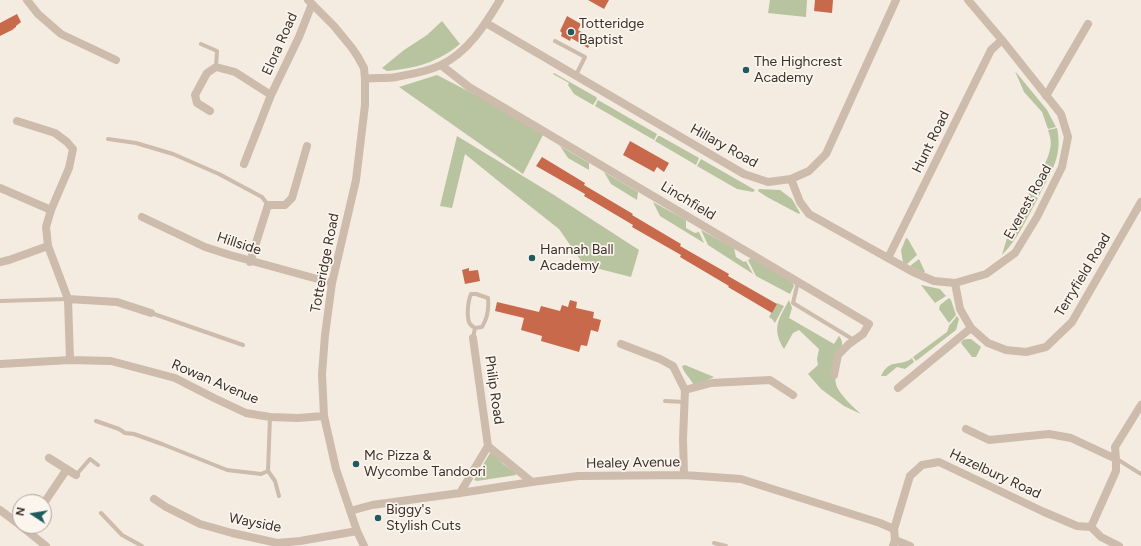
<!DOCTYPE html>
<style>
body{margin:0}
#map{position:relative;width:1141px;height:546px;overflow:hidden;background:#f4ebe1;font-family:Figtree,sans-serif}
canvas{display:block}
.north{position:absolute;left:12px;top:494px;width:40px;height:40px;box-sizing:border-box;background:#fbf5ee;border:1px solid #aea6a0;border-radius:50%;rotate:282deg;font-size:11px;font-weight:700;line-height:16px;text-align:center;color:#3b302b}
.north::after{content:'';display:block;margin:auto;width:14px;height:18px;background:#1f5a5e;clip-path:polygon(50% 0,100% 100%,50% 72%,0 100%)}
</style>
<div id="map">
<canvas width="1141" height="546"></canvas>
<div class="north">N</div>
</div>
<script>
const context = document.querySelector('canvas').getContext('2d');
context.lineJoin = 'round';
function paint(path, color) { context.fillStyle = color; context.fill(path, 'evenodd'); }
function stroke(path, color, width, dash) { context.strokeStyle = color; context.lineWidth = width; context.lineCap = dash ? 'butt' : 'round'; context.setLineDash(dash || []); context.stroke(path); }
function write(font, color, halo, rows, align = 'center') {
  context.font = font + ' Figtree,sans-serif'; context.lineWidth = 3.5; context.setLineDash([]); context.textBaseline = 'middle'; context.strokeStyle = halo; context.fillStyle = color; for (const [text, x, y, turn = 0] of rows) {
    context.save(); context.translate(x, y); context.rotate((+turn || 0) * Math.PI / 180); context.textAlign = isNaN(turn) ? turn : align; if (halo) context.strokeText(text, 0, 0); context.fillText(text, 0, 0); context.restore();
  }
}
paint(new Path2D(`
 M770,0h37l-1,17 -38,-4z
 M442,21l18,23c-23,19 -44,24 -73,27l-5,-3 22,-18 23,-15z
 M1015,71l32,39 9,17 -8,2 -6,-17 -18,-20z
 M554,73l42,24 1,2 -4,6 -19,-11 -6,-9 1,-2 -16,-9z
 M437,75l108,56 -22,43 -124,-87z
 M598,100l59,34 -3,6 -59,-34z
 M1057,128c6,29 -6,43 -18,68l-9,-5c6,-12 18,-29 20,-42 2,-6 0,-13 -2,-19z
 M457,136l97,59 85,55 -8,27 -47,-12 -25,-36 -57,-45 -37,-30 -13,54 -12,-2z
 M658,136h2l39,22 -3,7 -41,-24z
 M560,146l29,17v7l-21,-12z
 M701,159l54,31 -2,2 -16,-3 -40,-23z
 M604,172l34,20 -1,8 -26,-16z
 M759,189l21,1 12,9 8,14 -1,1 -32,-17 -9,-6z
 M1029,193l9,5c-11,20 -20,41 -36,57l8,-27z
 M653,202l33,18v8l9,5 4,-1 5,11 -44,-27z
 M701,230l33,18 2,9 8,5 2,-1 7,13 -45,-29z
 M906,238l2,1 9,16 -10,9 -4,-1 -2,-13z
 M752,258l40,24 2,4 -4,8 -34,-18 -8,-16z
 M919,259l6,13h-3l-12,-6z
 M921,285l19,4 6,7 -11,7z
 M949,298l2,2 5,15 -7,8 -10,-14 1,-4z
 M789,300l3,8 -3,10 45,26 5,-8c8,9 -2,19 -4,29 0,5 0,14 1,19 2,9 18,24 25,30l-17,-8 -23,-17 -13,-15 10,-9 -1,-6 2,-10 -20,-19 -6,3 -9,16c-13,-21 -5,-30 5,-49z
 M777,303l7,3 -9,17 -3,-4 -3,-2z
 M957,316l2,3 -3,11 -40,31 -3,-4 34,-25 2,-6z
 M967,339h4l10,8 -5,10h-4l-11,-14 2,-3z
 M912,358l2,4 -9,7 -8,-2 -11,9h-5c9,-19 19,-8 31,-18z
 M685,365l29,12 -20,9c-3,-8 -10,-12 -12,-20z
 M490,453l4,1 9,10 12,8 1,3 -39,6 -3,-1z`), '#b8c4a0');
paint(new Path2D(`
 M588,0h21l-5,9z
 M815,0h18l-1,13 -18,-2z
 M17,14l4,8 -5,4v1l-3,2h1l-14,7v-13z
 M567,16l14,8 -3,6 15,9 -5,9 -17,-10 -1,3 -9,-5 1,-3 -2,-2z
 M630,141l39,22 -5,9 -7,-5 -3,5 -31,-17z
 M542,157l43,26 -1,2 49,29 -1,1 49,29 -1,2 49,28 -1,2 49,28 -5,9 -44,-26 1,-1 -49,-29 1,-2 -49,-28 1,-2 -49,-29 1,-2 -49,-28z
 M469,268v3l9,-1 2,11 -15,3 -3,-14z
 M570,300l7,2 -1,6 18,4 -1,6 8,2 -3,12 -7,-2 -4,16 -6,-1 -2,7 -38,-11 1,-5 -21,-6 3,-12 -29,-7 2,-9 42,10 2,-6 19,5 2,-6 6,2z`), '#c8694b');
stroke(new Path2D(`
 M555,41l30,16 -9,18
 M201,44l16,7 -1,16
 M108,139l28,4 37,11 46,20 43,23 6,8
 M798,282l-5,21 61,37
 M0,301l68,-2
 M151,313l92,32
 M473,338l2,-10 7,-1c5,-8 7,-19 6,-29l-12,-4h-5c-3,7 -5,23 -1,30 1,1 3,3 5,4
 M665,401l19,1
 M96,421l23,8 6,4 9,1 28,10 65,26 34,4 7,-3 2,-54
 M1117,459l24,15
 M268,471l7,10 4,15
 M76,475l14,-16 8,6
 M101,513l21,22 20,11
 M714,543l12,3`), '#cdbbac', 4);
stroke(new Path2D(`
 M27,0l11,14 23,20 55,26
 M308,0l26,26 18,22 6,9 6,11 1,11v26l-9,75 -24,103 -7,52 -3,39 2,42 12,53 21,62 7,15
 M486,23l258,151 24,8 23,-3 18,-8 17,-17 70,-154
 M441,65l28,22 400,237 -6,10 -14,10 -11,11 -4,20
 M365,79c11,-2 21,0 31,-2 15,-3 31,-5 45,-12 27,-13 44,-40 59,-65
 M1046,96l42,-72
 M210,111l-13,-8 -2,-8 12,-22 9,-6 19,5 36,23
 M17,121l38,12 12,9 6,7 -4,19 -18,42 -5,17 2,19 20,53 2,61
 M244,164l27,-69 28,-58 13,-33
 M791,179l9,23 9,12 104,58 21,9 21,2 31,-9 29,-21 22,-36 25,-50 6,-30 -7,-23 -59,-74 -34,-40
 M0,188l51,22
 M142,217l63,30 25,8 102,28
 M888,258l103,-208 11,-10
 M0,262l9,-2 39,-14
 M250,262l18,-57h17l7,-7 15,-52
 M955,283l5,26 11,19 17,15 18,7 20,2 20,-5 26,-25 69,-120
 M68,299l49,3 34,11
 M473,338l15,108 44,36
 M621,344l39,15 13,7 12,24 -2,49 1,36
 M0,364l70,-4 41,1 64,17 39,20 32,15 24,4 28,1 26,-2
 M898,388l73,-60
 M685,390l26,-7 59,-3 23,15
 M966,429l23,11 60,-6 22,4 45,21 -1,-12 26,-42
 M49,458l27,17
 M460,493l28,-47
 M154,499l12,8 34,17 32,9 45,10 23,-2 57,-10
 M44,503l23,-34
 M0,510l20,15
 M350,511l22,-6 88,-12 72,-11 46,-6 106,-1 57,4 139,44 14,6 1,11 -2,6
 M21,526l25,20
 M1091,527l25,-56v-12
 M894,529l16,-53 12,-11 17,-3 105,50 33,14 14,1 10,10 18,9
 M895,540l15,6`), '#cdbbac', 8);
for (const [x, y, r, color] of [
 [571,32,4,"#1f5a5e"],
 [746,70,4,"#1f5a5e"],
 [532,258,4,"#1f5a5e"],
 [356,464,4,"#1f5a5e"],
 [378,518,4,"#1f5a5e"]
]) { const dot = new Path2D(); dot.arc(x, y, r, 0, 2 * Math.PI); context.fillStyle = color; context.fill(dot); stroke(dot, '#fbf5ee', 1.5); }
write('14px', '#3b302b', '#fbf5ee', [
 ["Totteridge",579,24],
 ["Baptist",579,40],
 ["The Highcrest",754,62],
 ["Academy",754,78],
 ["Hannah Ball",540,250],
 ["Academy",540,266],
 ["Mc Pizza &",364,456],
 ["Wycombe Tandoori",364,472],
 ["Biggy's",386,510],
 ["Stylish Cuts",386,526]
], 'left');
write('14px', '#3b302b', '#fbf5ee', [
 ["Elora Road",280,44,-66],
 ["Hunt Road",931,142,-64],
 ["Hillary Road",724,146,29],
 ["Linchfield",688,201,31],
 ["Everest Road",1028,202,-61],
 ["Hillside",239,244,18],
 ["Totteridge Road",325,263,-79],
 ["Terryfield Road",1083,275,-59],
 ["Rowan Avenue",215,382,23],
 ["Philip Road",494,390,82],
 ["Healey Avenue",633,463,-1],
 ["Hazelbury Road",995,474,25],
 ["Wayside",255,523,11]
]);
</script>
